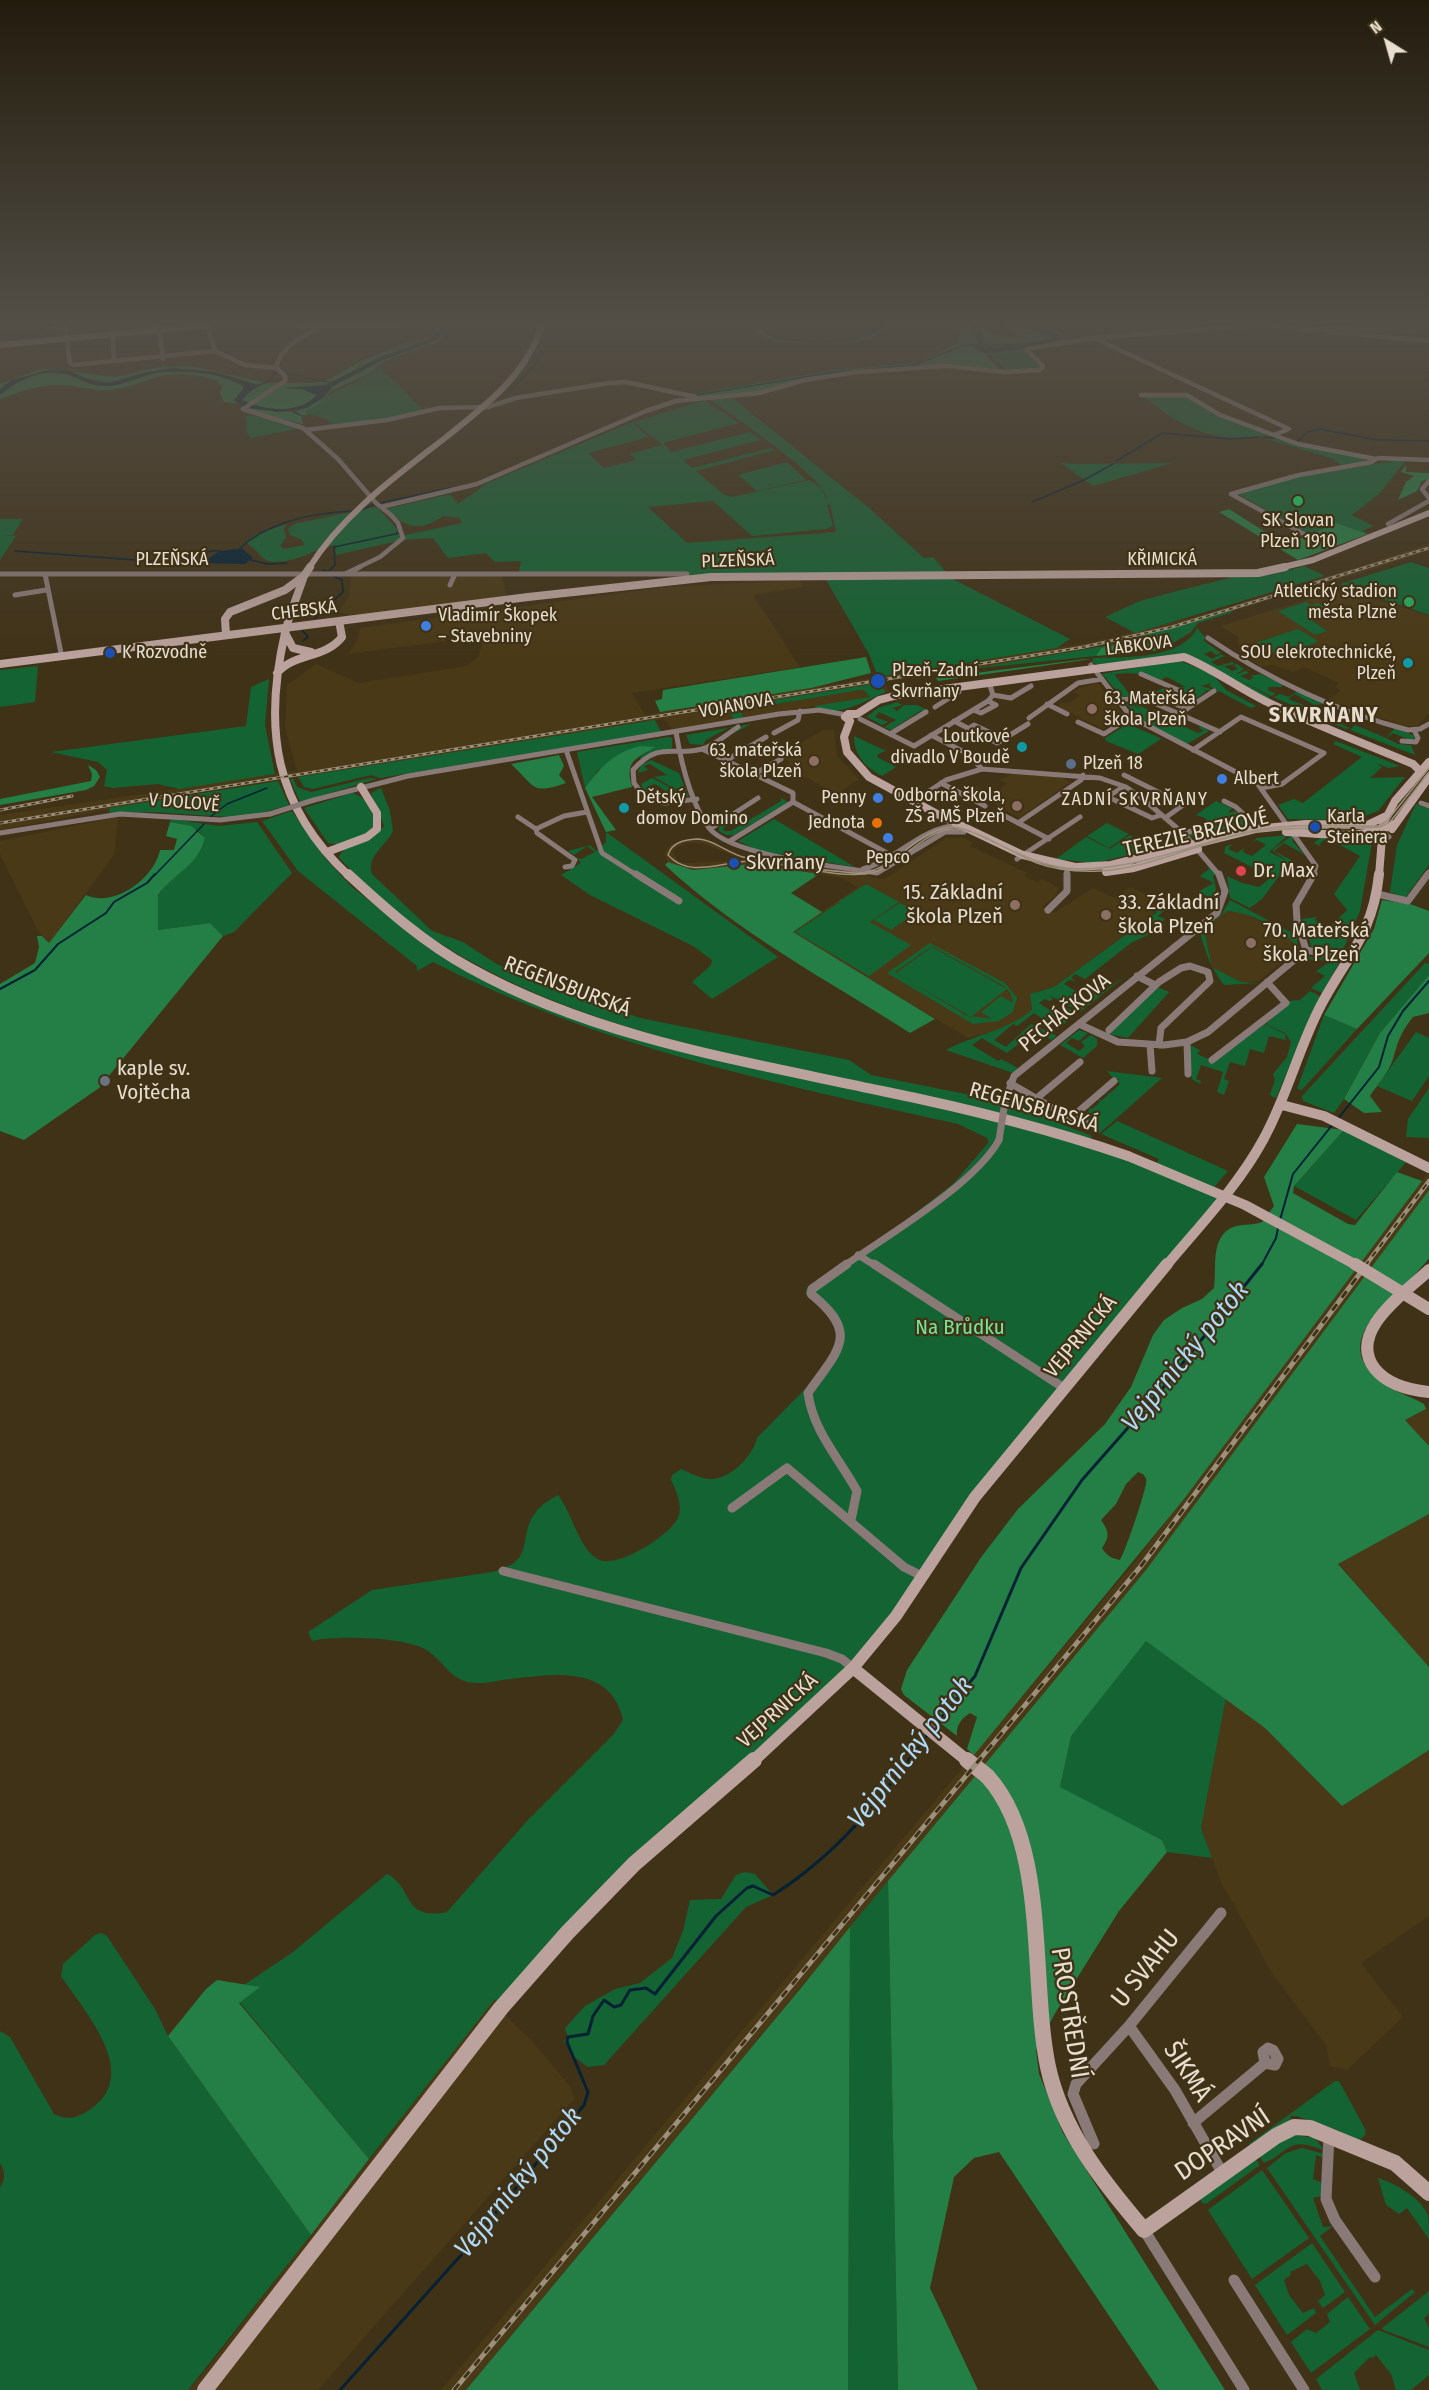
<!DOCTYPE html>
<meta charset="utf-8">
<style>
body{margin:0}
#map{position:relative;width:1429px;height:2390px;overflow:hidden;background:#403217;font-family:"Fira Sans Condensed",sans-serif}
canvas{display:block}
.north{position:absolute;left:1357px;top:12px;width:60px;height:60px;-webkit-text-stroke:4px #403217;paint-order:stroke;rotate:323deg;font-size:16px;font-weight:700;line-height:24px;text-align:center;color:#e7decf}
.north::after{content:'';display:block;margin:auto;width:21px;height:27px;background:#e7decf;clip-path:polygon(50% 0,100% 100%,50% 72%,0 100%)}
</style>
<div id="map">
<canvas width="1429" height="2390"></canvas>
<div class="north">N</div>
</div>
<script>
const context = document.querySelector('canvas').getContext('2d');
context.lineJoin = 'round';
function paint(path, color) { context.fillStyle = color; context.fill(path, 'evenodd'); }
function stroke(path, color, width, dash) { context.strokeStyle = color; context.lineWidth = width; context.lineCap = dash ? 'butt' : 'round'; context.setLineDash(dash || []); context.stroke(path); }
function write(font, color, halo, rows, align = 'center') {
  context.font = font + ' "Fira Sans Condensed",sans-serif'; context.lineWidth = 4.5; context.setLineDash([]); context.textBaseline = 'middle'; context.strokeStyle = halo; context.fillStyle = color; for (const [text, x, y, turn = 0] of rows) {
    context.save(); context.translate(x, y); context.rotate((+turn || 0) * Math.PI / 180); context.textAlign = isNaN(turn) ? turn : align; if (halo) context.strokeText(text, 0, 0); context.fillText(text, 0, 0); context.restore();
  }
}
paint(new Path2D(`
 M0,325h45l-1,14 -44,4z
 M1429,544v7l-58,19 -227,67 -140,27 -120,18 5,9 -20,6 -125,21 -69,15 -11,-14 -13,2 -461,73 -190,36v-15l297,-44 -12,-44 2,-42 29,-21 43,19 107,-17 12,-9 4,-13 -4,-12 -33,4 1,5 -98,13 9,-13 3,-13 307,-41 131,-7 3,3 3,4 -51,8 47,72 -168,26 13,22 452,-74 113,-28z
 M502,576l5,21 -149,20 -19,-5 10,-16 2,-19z
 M1344,589l85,27v97l-12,14 -16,-2 -73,-25 13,-10 -6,-3 4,-4 -35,-16 -11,5 -20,-7 -12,2 -21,-15 -2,-15 -17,-11 110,-34 5,2z
 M1097,683l27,32 -21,14 -46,-23 6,-4 3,2 14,-8 -7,-4 7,-4z
 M825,729l9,1 3,26 22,23 -22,15 -53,-28 6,-4 -11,-6z
 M1012,774l48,3 11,5 -52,36 -48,-28 6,-4 16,8 14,-10 -7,-4z
 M118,817l-4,38 -65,88 -11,-12 -38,-77v-13z
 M699,837l42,19 122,16 10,6 12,1 61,-41h19l8,5 -3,3 57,27 -3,3 13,6 5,-3 17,9 -4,8 -13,11 12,6 39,-25 22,10 16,-11 31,16 -8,6 3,2 -103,76 -24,7 2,16 -11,9 -20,10 -33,9 -176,-106 66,-45 -16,-9 -84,-13 -65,5 -25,-8 -4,-9 7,-9zM687,843h15l42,17 -60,3 -6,-2 -5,-8 2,-5z
 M1227,911l15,1 51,26 5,10 -39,33 -18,1 -29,-15 -8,-36z
 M1429,1171v19l-233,317 -110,138 -620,745h-25l694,-828z
 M1429,1408v38l-24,-26z
 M1429,1514v153l-91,-104z
 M1226,1698l39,30 77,78 87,-56v166l-68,47 42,54 -56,53 -17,-4 -4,-21 -54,-72 -51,-91 -20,-54z
 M495,1998l12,19 27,26 35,42 6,13 -257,292h-130l19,-21z`), '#4a3916');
paint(new Path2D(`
 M1429,325v4l-21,6 -9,-5 -35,5 -51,-4 55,-5z
 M1022,347l21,21 -36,3 -20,-18z
 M379,366l45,45 -26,7 -63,8 -9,-7 -21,-6c20,-22 52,-28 74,-47z
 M730,396l139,112 55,50 9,-1 13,15 -247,4 -180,-4 2,-11 -26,1 -9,-9 -38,5 -15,-20 -31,2 -66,15 -1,-10 -9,2 33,-37 18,-3 21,23 -4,4 7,-1v3l61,-13 -2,-5 -17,-2c-23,17 -38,12 -57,-7l64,-15 8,10 29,-21 145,-61 17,15 -61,16 16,15 32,-8 -6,-6 32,-9 -28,-23 70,-22 35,23 -76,20 9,9 78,-20 11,8 -78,20 9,8 79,-20 4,2 -79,21 27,23 9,3 78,-17 12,9 5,12c5,-20 -99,-88 -119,-103zM713,501l39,35 74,-7 7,-3 -6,-21 3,-1 6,28 -149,11 -39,-36z
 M1143,396h45l26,18 56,21c-54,9 -86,-5 -127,-39z
 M252,415l39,9 6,5 -47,9 -4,-7v-15z
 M1276,437l87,21 4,4 -25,4 -8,-7 -71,-21z
 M1398,460h8l-27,34 -27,21 21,11 -12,6 -25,-9 -27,11 -73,-41 52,-15 5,2 -3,-2z
 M787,462l19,18 -49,11 -19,-16z
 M1061,463l14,1 97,-1 -79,23z
 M351,512l-33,38c-14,6 -41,18 -55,8 -7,-5 -8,-12 -18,-15l12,-9 30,-10 -3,4 2,10 -6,8 4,3 20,-4 -2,-5 -12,-5 -2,-6 6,-5z
 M0,519h23l-10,16h-9l12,1 -16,24z
 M1411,562l18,6v47l-89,-31z
 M1304,566l21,10 -190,57 -30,-16 35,-16 37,-10 56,-14 37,-2z
 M947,576l123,63 -13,9 -179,29 -9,-23 -44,-76z
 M1306,602l5,3 7,-2 11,7 -21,8 19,13 -12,4 -37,-24z
 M1231,611l2,1 -35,11 -7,9 -28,17 -16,-5 -4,-5 -5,1 -37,8 -5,8 -126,13 140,-24z
 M1197,628l8,9 -1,4 17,12 -5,2 -5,-4 -7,3 8,5 9,-5 4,2 -14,6 7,4 14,-4 3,2 -11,2 8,5 6,-2 -5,-4 4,-1 7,5 -9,6 15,-6 -4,3 3,1 -9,3 9,4 4,-2 -2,-2 9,-2 23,10 -1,3h-14v3l8,4 -5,2 -33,-17 32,18 -4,3 -72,-41 -95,6 -7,-3 1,-4c31,-1 88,2 104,-30z
 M1298,629l20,12 -33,17 -30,-15z
 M1178,660l34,14 14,16 30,16 -5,2 -42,-22 2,-3 -10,3 16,5 -10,-1 -20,17 -32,-15 10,-4 21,-1 -19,-10 -5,2 2,2c-19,-7 -29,-9 -50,-7l17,22 -9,1 -20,-23z
 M38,666l-3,36 -35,5v-37z
 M269,679l-4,46 10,49 -96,15 -21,-5 -46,4 -8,-2 3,-16 -9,-8 -47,-10 195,-26 5,-39z
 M879,683l7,9c-19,8 -54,29 -72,14l56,-9 -6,-7h-4l-120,20 4,9 -10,1 -4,-8 -22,3 -2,-4z
 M1297,691l27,13 -10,1 -19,-11 -7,5 47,18 -3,3 18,8 -4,1 -73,-32 7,-3 9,3z
 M1132,701l19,3 -13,1 60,28 6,-2 -5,-3 2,-2 8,5 -22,13 -44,-23 -17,-17 4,-2 11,9z
 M897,702l5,3 -9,3 4,3 7,-6h13l12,6h-9l-29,19 -7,-3 12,-7 -17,-8 -4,5 13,5 -6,3 -15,-8 11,-9z
 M655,720l6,12 -281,46 -9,-3 -58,14 -9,-2 -6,-10z
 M751,724l-34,18 15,-14h-4l-22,12 -3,5 -13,-1 -4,-9z
 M1128,724l32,14 1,1 -23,15 -32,-13 -1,-3z
 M1355,725l31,13 9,-10 20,8 -2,5 -20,-8 -7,5 12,6 13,1 4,10 -65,-25z
 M854,736l32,15 -8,3 -1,3 19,10 -14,9c-17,-9 -28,-21 -28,-40z
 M669,737l3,1v10l-31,11 -1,-2 14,-10 -56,23 -13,18 -8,-36z
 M1336,741l64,25 -11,2 -13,-5 6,4 -12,11 35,-1 -27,34 -23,9 -67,-1 -10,-14 16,-6 9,4 59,-46 -29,-13z
 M651,760l28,13 6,15 -10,1 -21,-12 13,-2 -17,-11 -6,2 4,4 -10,3 3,-8z
 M293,778l4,9 14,5 59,-14 7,1 -77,23 -10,-23z
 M652,778l23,12 11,-1 3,7 -26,5 -8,-2 7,-4 4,3 6,-3 -17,-11 -6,2 3,4 -7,3 -4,-9z
 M278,781l11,24 -45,13 -92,-6 -43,1 1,-5z
 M381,788l9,23 3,20c-7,15 -27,25 -21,43l60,57 31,11 32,21 55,25 90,30 209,42 22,15 139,28 4,-6 34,22 44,17 -2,3c-225,-74 -487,-74 -684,-219 -25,-18 -45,-41 -67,-62 4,-16 34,-19 45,-32l-13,-33z
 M352,793c14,4 25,18 21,34 -9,11 -31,20 -45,16l-24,-35z
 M781,798l7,4 -54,33h-8l-7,-4v-4l5,-3 3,2 -4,2 1,3h7l50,-30z
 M1216,801l16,7 -4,5 8,-2 14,14 -60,12 -2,-2 23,-9 -6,-8 -9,-3z
 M1416,804l13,5v56l-24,33 -15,-6 7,-47z
 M292,811l34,48 26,28 74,58 158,75 451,108 119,39 5,-8 -58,-25 16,-13 111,50 -18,21 12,6 -247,299 -122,171 -219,196 -133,144 -6,-9 -126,160 -137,-166 61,-41 94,-78c27,13 14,47 60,38l80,-91 86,-86 10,-15c-12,-56 -70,-46 -114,-41 -14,2 -27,6 -41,3 -20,-5 -26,-23 -43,-33 -23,-12 -88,-14 -113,-8l-4,-9 64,-42 120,-18c7,-2 16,-5 22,-9 21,-16 -1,-45 44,-68 15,19 21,56 42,65 18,8 74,-26 79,-45 3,-11 -3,-25 -8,-35l1,-5 9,-6c9,4 19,9 28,10 20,2 44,-23 48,-41l50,-51 23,-29 10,-32 -35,-33 2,-5 98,-67 48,-37 36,-42 -2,-4 -29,-14c-181,-40 -358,-77 -525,-162l-16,9v-5l-119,-95 -36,-50z
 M172,819l47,7 38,-4 35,51 -58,59 -11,4 -13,-13 -52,7c0,-10 -2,-23 0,-33 3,-14 41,-32 47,-58 -8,-13 -21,-14 -35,-17z
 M774,819l81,48 -96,-16 -21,-10z
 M1107,823l22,11 -20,14 -22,-12z
 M606,832l172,125 -66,42 -20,-17 19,-17 1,-5 -19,-14 -103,-51 -29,-20 20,-12 -4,-5 4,1 14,-7 -8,-6 -13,9 -6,-4 22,-6 6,6 10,-9z
 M1325,834l39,3 8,5 -12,69 -17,39 -4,2 -27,-4 -10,-29 15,-2 -2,3 11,7 4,11 3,1 -2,-13 16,-16 -13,-16 26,-38 -33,-18 -8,6 3,3 -8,-4z
 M1130,835l19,15 -54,13 -39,-4 30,-22 24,12z
 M1288,835l-19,17 17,8 -14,-10 21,-15v7l12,13 -21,-12 -10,8 17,9 -29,39 -12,9 -20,-10 -3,-22 15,7 17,4 10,-8 -15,-6 4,-3 -34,-17 2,-7 6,-2 -4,5 9,4 7,-5 -1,4 9,4 14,-11 -9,-5 -5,2 5,-4z
 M1207,865l9,10 -3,1 3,12 -1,9 3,2 -3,8 -8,4 -10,-5 7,2 4,-4 -3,-2 4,-4 -10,-7 15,-8 -14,-7 9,-7z
 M866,884l33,18 -29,20 41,23 -42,31 -74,-44 43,-29 3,2 -3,-3z
 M1230,900l66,35 3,13c-17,-18 -45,-35 -72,-37l-23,19 8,37 29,15 18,1 -35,2c-13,-17 -19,-33 -24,-53l21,-17z
 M1163,902l4,6 -9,8 7,3 -13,14 -21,10 -46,36 -10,-5 -4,4 5,3 -7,-1 -5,4 24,15 5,-4 -5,-3 2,-2 8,5 30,-21 -48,38 -31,-17 4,4 -3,2 -5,-2 -6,4 24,16 6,-5 -5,-3 4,-3 9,5 -19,16 -24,-16 -17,13 -4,-2 -19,16 12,7 25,-23 25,11 -1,3 -4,2 -12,-8 -8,7 -4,-2 -20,16 -25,-15 -10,7 26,16 3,-2 17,9 -5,5 -67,-23c28,-15 60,-19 86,-40l-2,-16 24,-7 103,-75 -3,-3z
 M900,903l17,9 -26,18 -17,-10z
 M930,943l75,40 12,15 -4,14 -14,9 -26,3 -86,-51zM932,946l72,40 7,8 2,9 -12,-7 -20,16 11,7 -27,-4 -70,-43z
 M932,947l75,42 -36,28 -75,-44z
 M1311,957l21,1 7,5 -17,30 -11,-5 14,-12 -9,-5 12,-8 -11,-5 -3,3 -6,-3z
 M1425,963l4,1v11l-49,58 -36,66 -10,14 -31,-12 -1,-5z
 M1157,987l12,5 -41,46 -24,-5z
 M1310,991l10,5 -44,102 -4,-1 -2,-3 5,-14 -2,-6 14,-17 4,-15 -6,-9 -19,-9 23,-23 11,-1z
 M1324,1015l33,14 -55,61 -5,-1z
 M1265,1024l20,10 1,6 -17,-4 -5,17 -14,-4 -5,17 -15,-4 -6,17 5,2 -5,14 -7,-3 6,-20 -22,-7 -5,14 5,2 -1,3 -8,-5 -4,-32 4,-1 8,4 -3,4 16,7z
 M1079,1030l9,3 -9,8 -7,-3 -6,5 13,8 6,-5 -4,-4 10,-7 6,4v7l-14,12 -23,-13z
 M1416,1032l13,6v38l-17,25 -35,-15z
 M1107,1071l55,7 -62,55 -20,-8 -2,2 -31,-12 -16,-10 15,6 4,-2 -2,3 24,12 7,-10 4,2 7,-6 -2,-3 4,2 8,-7 -3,-4 4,3 7,-6 -4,-3 5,2 11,-10 -3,-2 2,-3 -6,-1z
 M1429,1088v50l-23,-1 2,-18z
 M1345,1129l62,32 -51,59 -62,-34z
 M1146,1640l80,58 -25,130 11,30 -45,-6 -5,-12 -102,-52 10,-52z
 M745,1872l10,2 18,21 -27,12 -142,158 -16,2 -14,-10 -10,-16 4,-4 -3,-9 20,-22 30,-17 25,-6 32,-25 11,-27 7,-31 31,-1 15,-24z
 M888,1881l10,509h-50l2,-463z
 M101,1933l6,3 48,73 13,27 143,199 -123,155h-188v-203c6,-8 5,-16 0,-24v-132l10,6 44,77c15,7 24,4 38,-6 49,-35 -8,-97 -31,-132l2,-12 32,-29z
 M1335,2081h4l25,46 2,7 -8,8 -18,-8v-3l-43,-15h-6l-2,5 -38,26 -2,-3z
 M1295,2135l20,3 9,12c-38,-14 -31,0 -60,13l-5,-7 20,-15z
 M1302,2148l22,6v4l-8,-3 -3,24 9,4 -1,13 -8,2 10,29 10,-1 -13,10 55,81 37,-28 3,3 -40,33 -108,-157 19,-15z
 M1255,2158l5,7 -54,39 -4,-1 -2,-5z
 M1262,2170l47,68 -57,41 -44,-69z
 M1378,2178c18,6 41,18 50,37 1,7 1,17 1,24l-22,-31 -8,6 -13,-9z
 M1312,2243l33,49 -22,16 -5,-7 7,-6 -5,-14 -13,-17 -17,8 1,3 -7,5 5,15 14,18 11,-5 2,5 -29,22 -32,-50z
 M1429,2291v23l-5,4 5,10v19l-48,-18z
 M1348,2297l22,32 -59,44 -20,-31 16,-13 9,4 14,-11 -3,-8z
 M1378,2330l51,20v25l-18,15h-15l-5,-16 -15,-19 -4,3 -2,-1 -16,16 6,17h-38l-6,-11z`), '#146333');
paint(new Path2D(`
 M424,325h17l-10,14 -53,19 -52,27 -43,3 18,1 16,6c-18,20 -53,16 -75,5l16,-15 -28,-9 -38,-7 -34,1 -49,13 -60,-13 -37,10 -12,9v-5l43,-16 72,9 43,-10 33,-1 76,17h48l15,-4 29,-17 44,-18 26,-7 7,-7z
 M449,325h5l-16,17 -53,19 -15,12 -39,18 -13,13 -13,8 3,3h-7l2,9 -54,-13 2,-3 27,4 20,-1 25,-13 10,-12 50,-26 54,-20z
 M755,325h7l3,10 20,5 53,1 31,-5 19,-11h32l-30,3 -20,11 -25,4 -67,-1 -20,-8z
 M961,325l11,1 7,18 -4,2 1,4c21,8 66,-4 86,-14l-31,-11 29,7 7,8 -20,8 -61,7 16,17 -40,-5 -101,5 -69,12 -29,10 -62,3 -7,-3 141,-24 83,-7 39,-19z
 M978,325h5l12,10 19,3 2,-5 -12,-8h16l35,13 -62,10 -8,-5z
 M159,372c22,-1 69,0 85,16l-9,14 5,2 -16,-2 -4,-9 2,-7c-4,-6 -12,-8 -19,-9 -45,-10 -56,9 -95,13 -17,1 -33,-5 -50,-5 -19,0 -40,7 -58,14v-4c21,-17 47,-29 74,-18 11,5 18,9 31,9 17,0 37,-10 54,-14z
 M1406,465v7l23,1v6l-7,2 -5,10 -19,9 8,-18 8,-6 -13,-4z
 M1229,509l57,36 50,-22 32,11 -70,26 -79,-48z
 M1143,639l4,5 14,6 -65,6 5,-8z
 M866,657l5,16 -60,15 -151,24 -5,-11 7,-2 1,-9z
 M1086,659h5l-153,22 -2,-3z
 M640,746l15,1c-21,13 -30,14 -23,40l-40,10 24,33 -10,2 -21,-44c15,-21 30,-36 55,-42z
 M559,755l5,11 -5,9 7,8c-35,12 -30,4 -55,-19z
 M88,765l8,5 4,7 -6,9 -8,4 -86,15v-6l91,-18 1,-7z
 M170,822l21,4 14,12c-6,27 -33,37 -47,57v35l52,-7 13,13 -124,152 -75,52 -24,-9v-147l35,-21 4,-16 -2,-11h5l7,7 37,-48c28,13 68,-16 74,-45h14l3,-11 -11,-3z
 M668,862l25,8 59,-6 67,10 -28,19 31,19 -29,20 142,87 -25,14c-81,-52 -175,-102 -245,-168z
 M1382,900l28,4 19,7v42l-72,76 -33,-14 50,-86z
 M1429,975v38l-16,4c-13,17 -14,22 -20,42 -4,13 -16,26 -23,37l12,16 -18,1 -20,-14 36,-66z
 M1297,1124l47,6 -50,56 -1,7 55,31 7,1 42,-53 25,9 -238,318 -210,256 -7,-6 10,-32 -7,-4c-9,6 -14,12 -13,23l-53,-41 -3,-6 6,-19 75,-114 36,-47 87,-85 26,-37 22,-52 11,-15 18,-12 20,-9 12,-11c3,-18 -4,-46 15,-59 9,-6 23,-3 33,-7l12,-16 -10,-29zM1138,1472l5,2c3,5 4,4 3,9 -1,10 -21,70 -26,77 -9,-2 -13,-4 -18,-12 8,-11 7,-17 -1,-28l15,-16 10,-20z
 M1429,1190v68c-28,39 -110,81 -43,127 12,8 26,12 38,19l2,5 -21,11 24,26v68l-91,50 91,103v83l-87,56 -77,-78 -119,-87 -75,95 -11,51 102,53 5,12 -48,59 -65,104 -18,35 3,24 24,59 162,257h-66l-160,-238 -25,6 -20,19 -24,111 48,102h-80l-10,-509 258,-311z
 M850,1927l-2,463h-382l335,-402z
 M217,1980l43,7 -21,16 130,156 -58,76 -143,-199 38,-47z`), '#237f45');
paint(new Path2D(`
 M441,325h8l-12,15 -54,20 -50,26 -10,12 -16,10 -29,4 -34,-5 -10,-7 10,-12 -3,-4c-27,-13 -66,-17 -95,-9 -13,4 -25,11 -39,11 -14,0 -23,-5 -35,-10 -26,-10 -52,2 -72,19v-6l12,-9 37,-10 21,1 22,10 17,2 34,-10 30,-5 42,4 45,14 -13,7 -5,7c22,11 57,15 75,-5l-16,-6 -18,-1 43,-3 52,-27 53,-19z
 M762,325h7l2,8c23,9 62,9 86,3 11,-3 18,-11 31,-11 -8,5 -16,11 -25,13 -28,8 -72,7 -98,-3z
 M971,325l8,1 6,17 8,5 62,-10 -35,-13h11l32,13c-6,6 -66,16 -75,15 -5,0 -9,-2 -14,-5l4,-4z
 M233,549h10l10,9 -8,6 -43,-1 16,-11z`), '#052235');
stroke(new Path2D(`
 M213,326l8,26
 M991,345l31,-1
 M284,374l16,2
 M303,377l30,6
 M257,386l12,-5 7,-9
 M511,391l25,-28 17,-38
 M696,395l139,-23 81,-7 45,-19 17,-1
 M292,411l8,4
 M1263,438h12
 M1297,442l10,-10 13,-3 57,11 52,1
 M1116,461l47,-28 67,6 28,-2
 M1032,502l52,-22 29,-16
 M380,503l70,-15
 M361,510l14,-6
 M239,549c30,-28 73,-36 113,-38
 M15,551l160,12 36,-12h11
 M251,560l17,4 19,-1
 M323,570l5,2 7,-7 -1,-18 66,-14
 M315,618l28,-26 -1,-12 -9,-4
 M302,630l6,7 -5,4
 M210,817l17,-13 40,-16
 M154,876l50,-52`), '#052235', 1.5);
stroke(new Path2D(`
 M0,989l35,-19 23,-26 48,-31 8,-11 33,-19 8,-9
 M1337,1120l42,-53 9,-31 15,-25 26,-30
 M1280,1220l13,-46 40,-50
 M1261,1266l15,-28 2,-10`), '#052235', 2);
stroke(new Path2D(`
 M933,1728l42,-52 46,-108 61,-88 80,-91 100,-125
 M340,2390l123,-137 121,-148 4,-13 -21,-50 1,-5 20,-3 5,-18 11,-16 10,7 7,-2 9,-15 16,-2 9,6 61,-78 31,-28 6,-2 20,9c65,-41 110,-98 154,-160`), '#052235', 3);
stroke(new Path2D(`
 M65,325l5,38 3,2 142,-14
 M112,325l2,36
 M159,325l4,34
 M207,325l8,26 30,14 32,3
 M398,325h33
 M321,327c-19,9 -39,19 -45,40l9,9v5l-42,28 60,19 35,31 38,44 15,12 7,8 5,15 -23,19 -23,11
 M47,329l19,-2
 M1329,332l100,9
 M1096,339l193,90 -15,6
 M1141,395h46l33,20 78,29 78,15
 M305,430l82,-10 53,-12 48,-1 28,-9 93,-15 17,-1 70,15
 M1429,481l-7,8 7,9
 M381,507l96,-23 169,-73 30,-10 83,-8 46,-13 52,-8 89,-6 58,6 36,-2 3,-4 -17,-17 69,-11 141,-11 38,-2 32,5 86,-5
 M1388,524l41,-23
 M1304,534l-73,-40 68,-19 73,-13 6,-4 51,2`), '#8a7a77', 4.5);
stroke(new Path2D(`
 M0,574h345l15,-7
 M45,574l16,79
 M346,574h341
 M450,585l5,-11
 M15,595l31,-5
 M1208,638c62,42 127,73 200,92l12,-1 9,-5
 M1091,665l40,52 126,66 59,83 -3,10
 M1141,674l37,16
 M1151,693l36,16
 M993,695l18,3 20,-12
 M1118,700l25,-2 77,34
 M1047,704l20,10
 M935,707l24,-15v-6
 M973,710l8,3 15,-8 -8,-4
 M1179,714l35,-23
 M1029,718l49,-35 24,-4
 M860,719l54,27 74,-45 5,-6 -4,-13
 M954,721l43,22 31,-19
 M1078,722l26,12 27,-17
 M968,729l6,-4 30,14
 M676,732c5,30 15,71 33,96 22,28 131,39 168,45l68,-41h19
 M774,733l24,-13 2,-9
 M890,734l36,-22
 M931,735l37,19 14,15
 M1402,741l14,1 2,-4 -4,-8
 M702,749l91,44v9
 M566,750l36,103 36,23
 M1193,750l48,-33 83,36 -42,31 -20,4
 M725,761l41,-24
 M756,773l25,-14
 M1124,775l36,18
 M941,783l44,23
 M1108,797l44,21 9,-3
 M697,799l-32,4 -19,-4 -12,-16 -1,-13c27,-30 40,-13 69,-21 12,-3 25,-15 36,-22
 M314,800l94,-24 371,-62 40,-4 28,5
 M914,801l32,-21 36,-11 118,9 26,9 17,12 41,35 36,42
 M1224,801l12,6 17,16
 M793,802l107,58
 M1098,803l25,-16
 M1421,803l8,3
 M999,813l50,26
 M518,817l18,12 28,-13 23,-4
 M1165,818l25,-18
 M1018,823l63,-43 2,-5
 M1367,825l12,4 10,8
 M536,829l1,4 38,27 -3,6 -7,1
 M710,829l48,-31
 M0,833l120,-19 100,6 50,-6
 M1181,834l29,-8
 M730,841l63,-39
 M1017,859l63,-42
 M1067,866v10
 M863,869c35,-10 57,-41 95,-44
 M1426,876l3,-4`), '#8a7a77', 5);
stroke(new Path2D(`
 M636,874l43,27
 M1377,894l31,7 20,-27
 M1048,910l19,-19v-17
 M1306,950l-9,-30 -1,-15 18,-31
 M1306,950l44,9
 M1137,976l18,9
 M1079,1024l39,18 46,3 23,-3 21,-10 98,-82
 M1109,1030l50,-48 22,-14 9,-2 18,6 2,9 -49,47 -2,17
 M1187,1042l1,32
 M1150,1045l2,26
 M1212,1060l74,-57 -19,-21
 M1010,1083l53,31 23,9
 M1037,1098l43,-36
 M1005,1102l9,-26 203,-163 8,-22 -6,-17
 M1071,1118l43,-37
 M858,1255l18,11
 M844,1266c44,-31 131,-82 155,-126`), '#8a7a77', 7);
stroke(new Path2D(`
 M847,1264l-35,25 -1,5c50,40 27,56 -3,99 5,38 31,65 49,98l-6,29
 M874,1264l190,124
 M732,1508l55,-40 117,99 18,9
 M503,1571l323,82 16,6 11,9`), '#8a7a77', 9);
stroke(new Path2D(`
 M1129,2026l46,64 48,84
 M1268,2048l5,2 5,9 -3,6 -10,-2 -2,-11z
 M1193,2123l72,-60
 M1329,2135l-3,64 9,21 40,57
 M1094,2144l-21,-50 3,-10 53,-58 92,-113
 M1144,2230l100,160
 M1234,2280l70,110`), '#8a7a77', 11);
stroke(new Path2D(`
 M301,325h97
 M0,345l210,-20
 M1279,568l34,-8 116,-47`), '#bba29c', 6);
stroke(new Path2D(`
 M289,618l14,-39
 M285,633c-22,96 -11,173 64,243
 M285,633l8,15 18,4
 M226,635l-1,-16 5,-7 55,-22 19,-14
 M0,664l528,-67 183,-20 547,-4 27,-6
 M277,673c18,-21 48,-14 65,-36l-3,-16
 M850,721l-5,-4 3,-3h9l22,-14 19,-5 286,-38c28,11 53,30 81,44 48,23 98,42 148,63l8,8
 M850,721l-6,16 3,15 22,25 70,38 84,40 52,12 36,-2 144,-36 51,-5 61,1 19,-9
 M1392,829l37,-52
 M1286,832c34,1 77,9 108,-8
 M327,852l40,-15 10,-8v-16l-16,-26
 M1106,872l28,-4 64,-19
 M1379,876l4,-52 12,-23 34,-39`), '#bba29c', 8);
stroke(new Path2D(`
 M348,874c38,35 76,69 122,94 126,70 273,93 412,123 84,17 165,37 246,65
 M1282,1105l42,11 105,52
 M1166,1266c34,-41 72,-80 97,-126 24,-43 35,-91 58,-135 26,-49 52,-71 58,-131`), '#bba29c', 10);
stroke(new Path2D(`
 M1429,1270c-24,23 -83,62 -54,99 13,16 34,21 54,23
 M853,1668l116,94
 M752,1762l101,-94 43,-52 79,-119 192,-233`), '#bba29c', 12);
stroke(new Path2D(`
 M967,1760c7,6 15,11 21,17 61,68 42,205 60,290 14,64 55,115 96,163l132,-94 18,-9 16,1 85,35 34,30
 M205,2390l296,-382 66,-75 67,-69 120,-104`), '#bba29c', 16);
stroke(new Path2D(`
 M1429,768l-42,53 -9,5c-41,0 -86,-3 -127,5 -57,13 -112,38 -172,38 -32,0 -60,-15 -89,-29 -12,-5 -25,-13 -38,-13 -37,2 -59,48 -97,46 -32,-3 -82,-8 -112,-16 -15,-4 -31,-18 -46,-18 -13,1 -25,3 -29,16 22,25 57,5 86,6 34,2 89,20 121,11 27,-9 49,-42 79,-43 25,-1 59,26 83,34 19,7 43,9 63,8 52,-3 102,-30 153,-39 37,-6 89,-3 127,-5l10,-5 39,-50`), '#9c907c', 1.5);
const railFar2 = new Path2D(`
 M0,810l72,-14
 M0,823l1084,-176 88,-20 257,-79`);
const railFar1 = new Path2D(`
 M1365,1266l64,-85`);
const rail = new Path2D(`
 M454,2390l687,-824 226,-302`);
stroke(railFar2, '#9c907c', 3);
stroke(railFar1, '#9c907c', 4.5);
stroke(rail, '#9c907c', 5);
stroke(railFar2, '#403217', 1.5, [4]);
stroke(railFar1, '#403217', 2, [6]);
stroke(rail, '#403217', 3, [8]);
stroke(new Path2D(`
 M270,814l44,-14`), '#8a7a77', 5);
stroke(new Path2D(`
 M999,1140l6,-38`), '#8a7a77', 7);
stroke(new Path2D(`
 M309,568c34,-54 86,-91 136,-130 40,-32 81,-62 97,-113`), '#bba29c', 6);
stroke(new Path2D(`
 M304,576l6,-9
 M285,633l4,-15`), '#bba29c', 8);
stroke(new Path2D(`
 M1128,1156l117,49 113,61`), '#bba29c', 10);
stroke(new Path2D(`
 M1355,1264l74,45`), '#bba29c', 12);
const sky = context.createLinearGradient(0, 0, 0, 660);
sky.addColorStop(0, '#231c0d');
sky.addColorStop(0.49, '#534f47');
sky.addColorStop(1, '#534f4700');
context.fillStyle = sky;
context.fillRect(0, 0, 1429, 660);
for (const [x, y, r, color] of [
 [1298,501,6,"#2e9e5b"],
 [1409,602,6,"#2e9e5b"],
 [426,626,6,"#3f7fe0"],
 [110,653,6,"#1a4fb4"],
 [1408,663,6,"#0f9aa8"],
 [878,681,8,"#1a4fb4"],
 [1092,709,6,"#8d6e63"],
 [1022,747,6,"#0f9aa8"],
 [814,761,6,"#8d6e63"],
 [1071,764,6,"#5c6f8a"],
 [1222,779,6,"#3f7fe0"],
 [878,798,6,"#3f7fe0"],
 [1017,806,6,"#8d6e63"],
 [624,808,6,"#0f9aa8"],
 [877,823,6,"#e8710a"],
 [1315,827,6,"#1a4fb4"],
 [888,838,6,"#3f7fe0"],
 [734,863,6,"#1a4fb4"],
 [1241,871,6,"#e0444e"],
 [1015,905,6,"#8d6e63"],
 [1106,915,6,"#8d6e63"],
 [1251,943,6,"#8d6e63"],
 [105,1081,6,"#6b7280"]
]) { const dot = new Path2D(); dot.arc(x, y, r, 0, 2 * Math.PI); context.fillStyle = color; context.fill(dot); stroke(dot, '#403217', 2); }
write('18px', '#e7decf', '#403217', [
 ["SK Slovan",1298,521,"center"],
 ["Plzeň 1910",1298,542,"center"],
 ["Atletický stadion",1397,592,"right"],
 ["města Plzně",1397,613,"right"],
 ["Vladimír Škopek",438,616],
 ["– Stavebniny",438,637],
 ["K Rozvodně",122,653],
 ["SOU elekrotechnické,",1396,653,"right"],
 ["Plzeň",1396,674,"right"],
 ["Plzeň-Zadní",892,671],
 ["Skvrňany",892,692],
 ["63. Mateřská",1104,699],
 ["škola Plzeň",1104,720],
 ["Loutkové",1010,737,"right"],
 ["divadlo V Boudě",1010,758,"right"],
 ["63. mateřská",802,751,"right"],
 ["škola Plzeň",802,772,"right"],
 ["Plzeň 18",1083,764],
 ["Albert",1234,779],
 ["Odborná škola,",1005,796,"right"],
 ["ZŠ a MŠ Plzeň",1005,817,"right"],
 ["Dětský",636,798],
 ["domov Domino",636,819],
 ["Penny",866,798,"right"],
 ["Karla",1327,817],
 ["Steinera",1327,838],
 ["Jednota",865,823,"right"],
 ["Pepco",888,858,"center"]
], 'left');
write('18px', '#e7decf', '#403217', [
 ["PLZEŇSKÁ",172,560],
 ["KŘIMICKÁ",1162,560],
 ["PLZEŇSKÁ",738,561,-2],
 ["CHEBSKÁ",304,611,-7],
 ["LÁBKOVA",1139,646,-7],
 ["VOJANOVA",736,706,-10],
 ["V DOLOVĚ",184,803,5]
]);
context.letterSpacing = '1.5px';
write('18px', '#e7decf', '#403217', [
 ["ZADNÍ SKVRŇANY",1135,800]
]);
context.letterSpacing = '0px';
write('21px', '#e7decf', '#403217', [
 ["TEREZIE BRZKOVÉ",1196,834,-13],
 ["REGENSBURSKÁ",567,987,21],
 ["PECHÁČKOVA",1065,1013,-39],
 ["REGENSBURSKÁ",1034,1108,16],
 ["VEJPRNICKÁ",1081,1337,-50],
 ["VEJPRNICKÁ",778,1711,-42]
]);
write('21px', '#e7decf', '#403217', [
 ["Skvrňany",746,863],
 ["Dr. Max",1253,871],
 ["15. Základní",1003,893,"right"],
 ["škola Plzeň",1003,917,"right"],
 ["33. Základní",1118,903],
 ["škola Plzeň",1118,927],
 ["70. Mateřská",1263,931],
 ["škola Plzeň",1263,955],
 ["kaple sv.",117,1069],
 ["Vojtěcha",117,1093]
], 'left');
write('21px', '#73e596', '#403217', [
 ["Na Brůdku",960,1328]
]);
context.letterSpacing = '1.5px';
write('bold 22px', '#e7decf', '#403217', [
 ["SKVRŇANY",1324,716]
]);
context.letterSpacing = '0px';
write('26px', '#e7decf', '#403217', [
 ["U SVAHU",1146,1969,-51],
 ["PROSTŘEDNÍ",1069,2013,81],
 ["ŠIKMÁ",1187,2072,57],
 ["DOPRAVNÍ",1223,2145,-34]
]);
write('italic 27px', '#afd9f8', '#403217', [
 ["Vejprnický potok",1186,1357,-51],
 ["Vejprnický potok",911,1753,-52],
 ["Vejprnický potok",519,2183,-51]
]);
</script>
